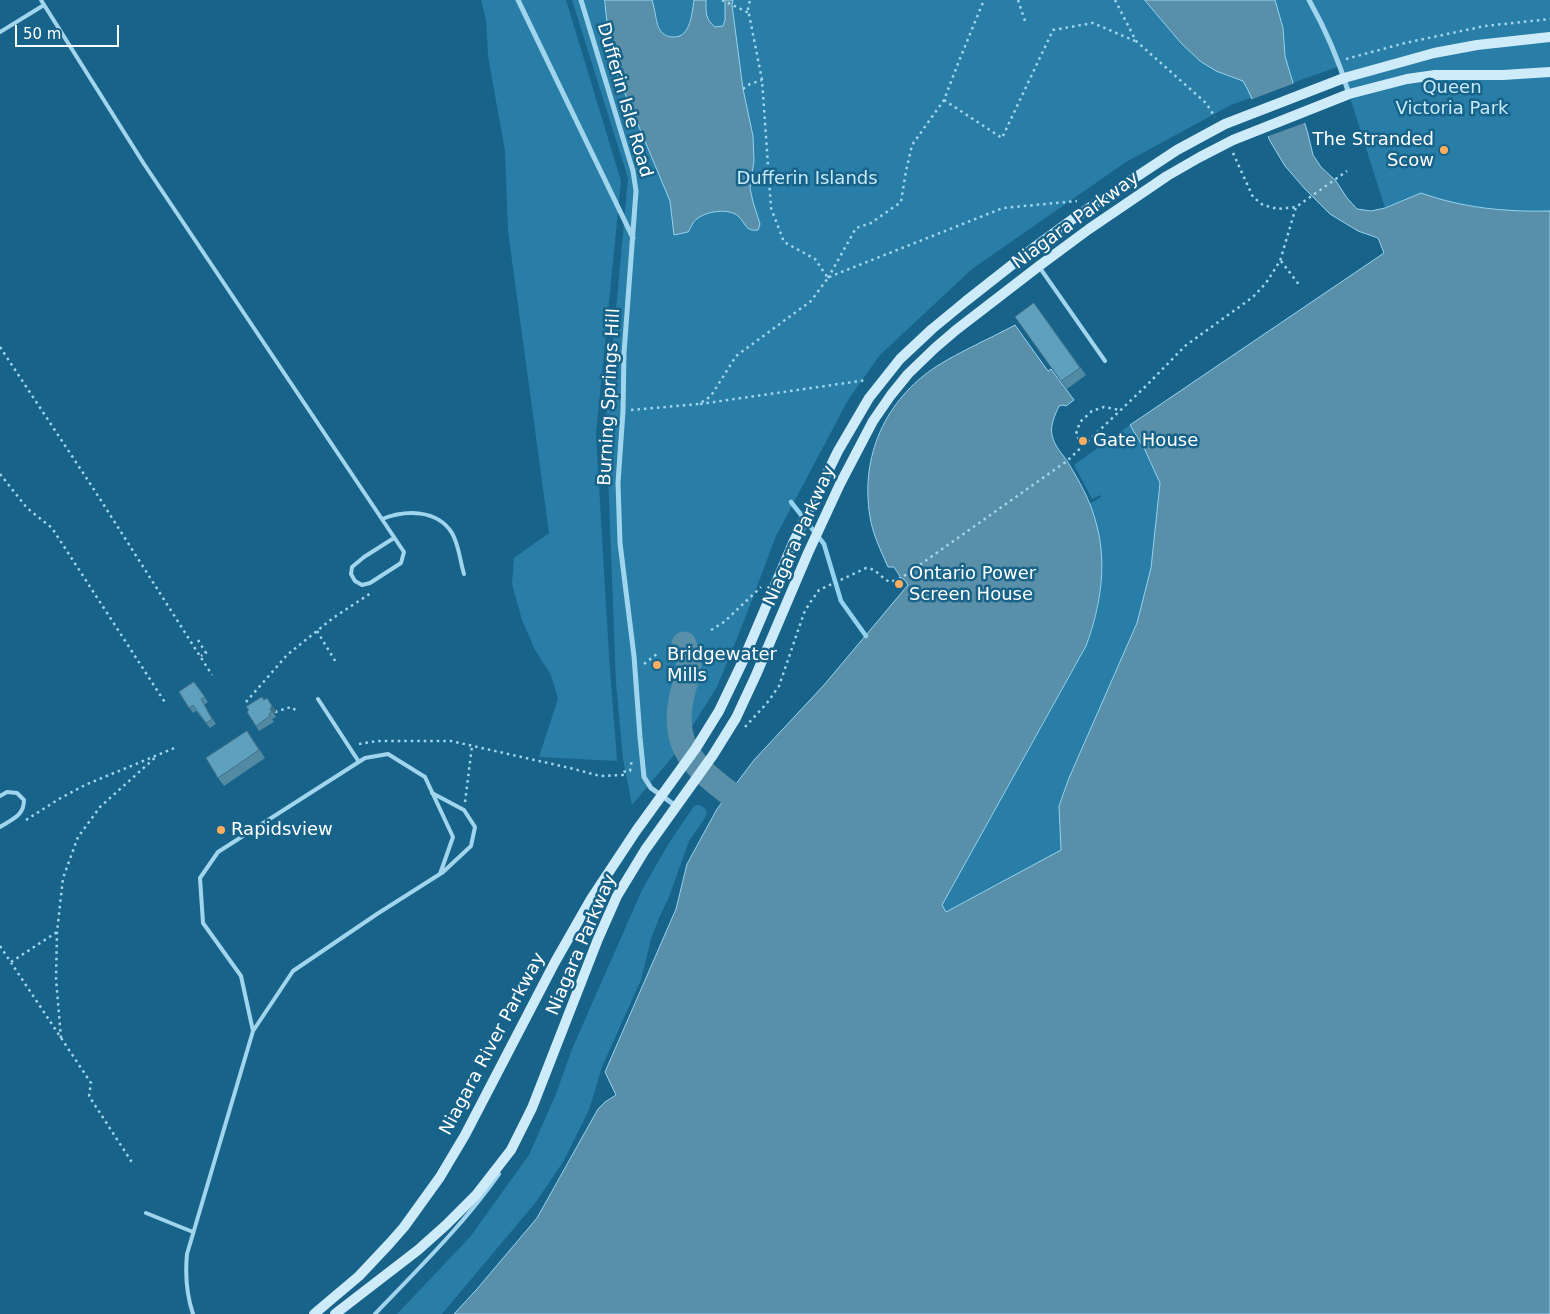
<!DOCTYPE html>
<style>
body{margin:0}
#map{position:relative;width:1550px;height:1314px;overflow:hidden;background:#186389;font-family:"DejaVu Sans",sans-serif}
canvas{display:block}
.scale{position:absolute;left:15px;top:25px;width:104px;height:22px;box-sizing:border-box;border:2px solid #fff;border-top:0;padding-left:6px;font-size:15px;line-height:18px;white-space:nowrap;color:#fff;-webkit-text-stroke:4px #186389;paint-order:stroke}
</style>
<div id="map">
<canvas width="1550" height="1314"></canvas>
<div class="scale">50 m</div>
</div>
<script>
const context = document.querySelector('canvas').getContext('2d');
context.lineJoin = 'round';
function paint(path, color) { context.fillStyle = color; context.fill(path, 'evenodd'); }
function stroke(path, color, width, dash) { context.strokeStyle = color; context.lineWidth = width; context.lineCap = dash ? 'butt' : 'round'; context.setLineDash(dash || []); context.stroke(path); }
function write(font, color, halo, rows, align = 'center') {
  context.font = font + ' "DejaVu Sans",sans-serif'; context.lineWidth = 5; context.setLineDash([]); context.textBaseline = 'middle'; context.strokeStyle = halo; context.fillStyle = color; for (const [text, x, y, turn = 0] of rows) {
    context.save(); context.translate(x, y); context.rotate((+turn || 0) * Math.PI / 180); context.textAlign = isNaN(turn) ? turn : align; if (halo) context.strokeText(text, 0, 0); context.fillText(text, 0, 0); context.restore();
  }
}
paint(new Path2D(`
 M481,0h85l55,181 -25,253 13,222 8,105 -78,-4 19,-58 -7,-24 -16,-25 -13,-30 -10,-36 2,-26 35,-25 -41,-302 -3,-80 -17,-95 -2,-36z
 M572,0h978v211c-44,1 -87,-3 -129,-18l-36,15 -45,-142 -109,39 -105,57 -154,107 -92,86 -32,45 -72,136 -32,85 -27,66 -43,68 -42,50 -9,-46 -7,-76 -10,-263 22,-242z
 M1130,425l15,25 15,33 -9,85 -14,55 -68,155 -10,28 2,44 -115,62 -4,-7 138,-247c25,-47 29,-104 9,-154l12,-7 -1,-2 -8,4 -18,-34z
 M697,805c6,0 8,3 10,8l-2,5 -16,23 -20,56 -10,21 -8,21 -10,41 -39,87 -13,43 -26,52 -27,40 -94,112h-45l73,-77 59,-82 27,-61 16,-45 70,-159 27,-47 25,-37z`), '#287ea6');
const water = new Path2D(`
 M605,0h47c3,8 4,25 8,30 3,5 8,7 13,7 18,1 19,-25 21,-37h12c0,12 -1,19 9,27l8,-1 2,-6v-20h8l-1,5 11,84 10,47 1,25 -4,27 3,14 7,22 -2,6c-13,2 -12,-7 -20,-14 -9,-8 -32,-5 -41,3 -4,2 -6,9 -9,13l-14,3 -4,-34 -59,-141z
 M1145,0h130l8,28 2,28 23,78 5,21 8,12 15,14 11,17 10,11 14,2 14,-3 36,-15c42,15 85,19 129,18v1103h-1096l23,-25 60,-71 61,-109 7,-7 11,-7 -11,-23 71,-163 11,-45 30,-55 37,-49 70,-75 84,-100 -3,-5 -4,-2 -7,-11h-6c-7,-16 -15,-32 -18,-50 -10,-61 15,-117 67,-151 24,-15 52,-27 78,-41l33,46 3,-2 23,31 -8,6 -3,-1 -4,1c-4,9 -9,19 -7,29 3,13 11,19 17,29 10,17 21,36 26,55 13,42 6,87 -9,127l-144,259 4,7 115,-62 -2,-44 10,-28 68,-155 14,-55 9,-85 -15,-33 -15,-25 254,-172 -6,-15 -20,-7 -28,-17 -25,-25 -20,-23 -15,-25 -22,-51 -5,-9 -27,-10 -16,-10 -19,-18z`);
paint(water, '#5a8fa9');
stroke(water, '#94d3f0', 1);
paint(new Path2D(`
 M1295,83l12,39 -41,15 -16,-37z`), '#186389');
stroke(new Path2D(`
 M791,502l33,42 17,57 25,35`), '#94d3f0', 4.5);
stroke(new Path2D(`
 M684,644c2,6 5,12 5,18 0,13 -6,26 -8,38 -9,47 14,67 48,93`), '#5a8fa9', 25);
stroke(new Path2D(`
 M722,0l27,13
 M1018,0l7,21
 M1115,0l21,41 70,62 9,14
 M1346,59l59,-16 80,-17 65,-7
 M743,89l7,-5 12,-4
 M944,100l58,38 51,-108 40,-7 42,18
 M1233,153l20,44 10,8 15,4 18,-2 51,-36
 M1281,261l19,25
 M829,277l174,-69 74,-7
 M828,278l28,-50 15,-5 30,-21 5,-31 6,-26 32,-45 15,-39 25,-61
 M0,347l93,141 119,187
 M700,404l167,-24
 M631,410l68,-6 12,-8 25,-40 75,-55 17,-23 -13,-19 -31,-17 -13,-34 -9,-128 -14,-71 2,-9
 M1082,445l-6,-11 4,-12 12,-11 12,-4 16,3
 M0,474l27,34 25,20 114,176
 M711,630l13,-8 37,-35
 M317,631l20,33
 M198,640l8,13 -5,3
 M644,664l13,-10
 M246,702l41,-47 46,-37 38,-25
 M275,712l16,-5 6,4
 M745,727l22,-24 12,-17 25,-73 5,-9 10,-14 47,-22c10,0 15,10 24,14l11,-4 166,-117 79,-75 39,-40 68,-49 13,-14 14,-22 16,-54
 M359,744l18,-3h74l119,27 30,8 23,-1 -1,-3 8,-1 2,-12
 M465,802l7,-56
 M26,820l33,-21 26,-14 92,-38
 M0,946l91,137 -2,13 44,68
 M11,962l46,-30
 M61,1038l-5,-59 1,-47 6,-54 15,-41 22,-30 57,-51`), '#a1d5ed', 2.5, [2.5, 4]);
stroke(new Path2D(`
 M41,0l103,164 260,388 -3,11 -31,20 -8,2 -7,-4 -4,-7 1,-7 12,-10 30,-19
 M0,32l44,-27
 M1040,268l65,93
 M382,519c23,-9 55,-10 70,14 7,12 8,28 12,41
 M318,699l41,63
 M432,793l32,17 11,17 -4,19 -29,27
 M0,796l7,-4 10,1 7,7c0,16 -12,19 -24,27
 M146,1213l47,19
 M193,1314c-7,-21 -8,-39 -6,-60l66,-223 40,-60 84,-57 63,-40 13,-37 -28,-60 -37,-23 -23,4 -147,94 -18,26 3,45 38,53 12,55
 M375,1314c43,-45 88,-89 124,-140`), '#a1d5ed', 4);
stroke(new Path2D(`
 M518,0l115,238
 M581,0l52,171 3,20 -12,162 -1,58 -5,72 2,60 14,113 6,81 4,40 7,11 25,18
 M1309,0c17,30 30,61 40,94`), '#a1d5ed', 5);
stroke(new Path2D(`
 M314,1314l45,-38 31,-33 14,-16 36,-50 25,-42 90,-173 36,-63 45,-68 60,-83 23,-37 23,-48 51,-120 45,-92 31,-53 31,-39 32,-30 34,-28 70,-55 41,-30 100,-66 48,-26 119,-46 90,-25 43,-8 73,-8
 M335,1314l83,-64 28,-25 30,-30 35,-45 21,-42 66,-169 19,-43 28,-46 68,-95 23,-37 20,-43 52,-122 32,-69 33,-63 18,-26 17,-21 27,-26 21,-18 83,-64 50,-37 78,-53 33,-19 33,-17 116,-46 58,-15 28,-4h68l47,-3`), '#ceebfa', 10);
paint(new Path2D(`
 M1034,303l52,72 -19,14 -52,-72z
 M194,682l14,20 -4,3 12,19 -6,4 -14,-17 -3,2 -14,-21z
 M270,703l6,8 -2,3 2,3 -4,2 2,3 -15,9 -12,-19z
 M247,731l18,27 -41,28 -6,-8z`), '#528aa4');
paint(new Path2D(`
 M272,706l4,5 -2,3 -4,-5z`), '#427086');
const building = new Path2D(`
 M1034,303l46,65 -19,13 -46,-64z
 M194,682l11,15 -4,2 11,20 -6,4 -13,-18 -4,3 -10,-16z
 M262,697l2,3 3,-2 5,8 -2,3 2,3 -3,2 1,2 -14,10 -9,-14 2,-2 -3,-3z
 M247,731l12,19 -41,28 -12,-20z`);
paint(building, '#5fa0bf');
stroke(building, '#427086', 1);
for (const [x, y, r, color] of [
 [1444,150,5,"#ffac5e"],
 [1083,441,5,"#ffac5e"],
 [899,584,5,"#ffac5e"],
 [657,665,5,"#ffac5e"],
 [221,830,5,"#ffac5e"]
]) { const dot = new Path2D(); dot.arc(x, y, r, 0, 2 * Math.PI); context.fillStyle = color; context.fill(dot); stroke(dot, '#186389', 2); }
write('18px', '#c7eafa', '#186389', [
 ["Queen",1452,88],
 ["Victoria Park",1452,109],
 ["Dufferin Islands",807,179]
]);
write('18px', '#fff', '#186389', [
 ["Dufferin Isle Road",624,100,74],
 ["Niagara Parkway",1076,221,-36],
 ["Burning Springs Hill",610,397,-87],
 ["Niagara Parkway",800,536,-66],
 ["Niagara Parkway",582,945,-67],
 ["Niagara River Parkway",493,1044,-62]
]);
write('18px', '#fff', '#186389', [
 ["The Stranded",1434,140,"right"],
 ["Scow",1434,161,"right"],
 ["Gate House",1093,441],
 ["Ontario Power",909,574],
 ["Screen House",909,595],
 ["Bridgewater",667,655],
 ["Mills",667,676],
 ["Rapidsview",231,830]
], 'left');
</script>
